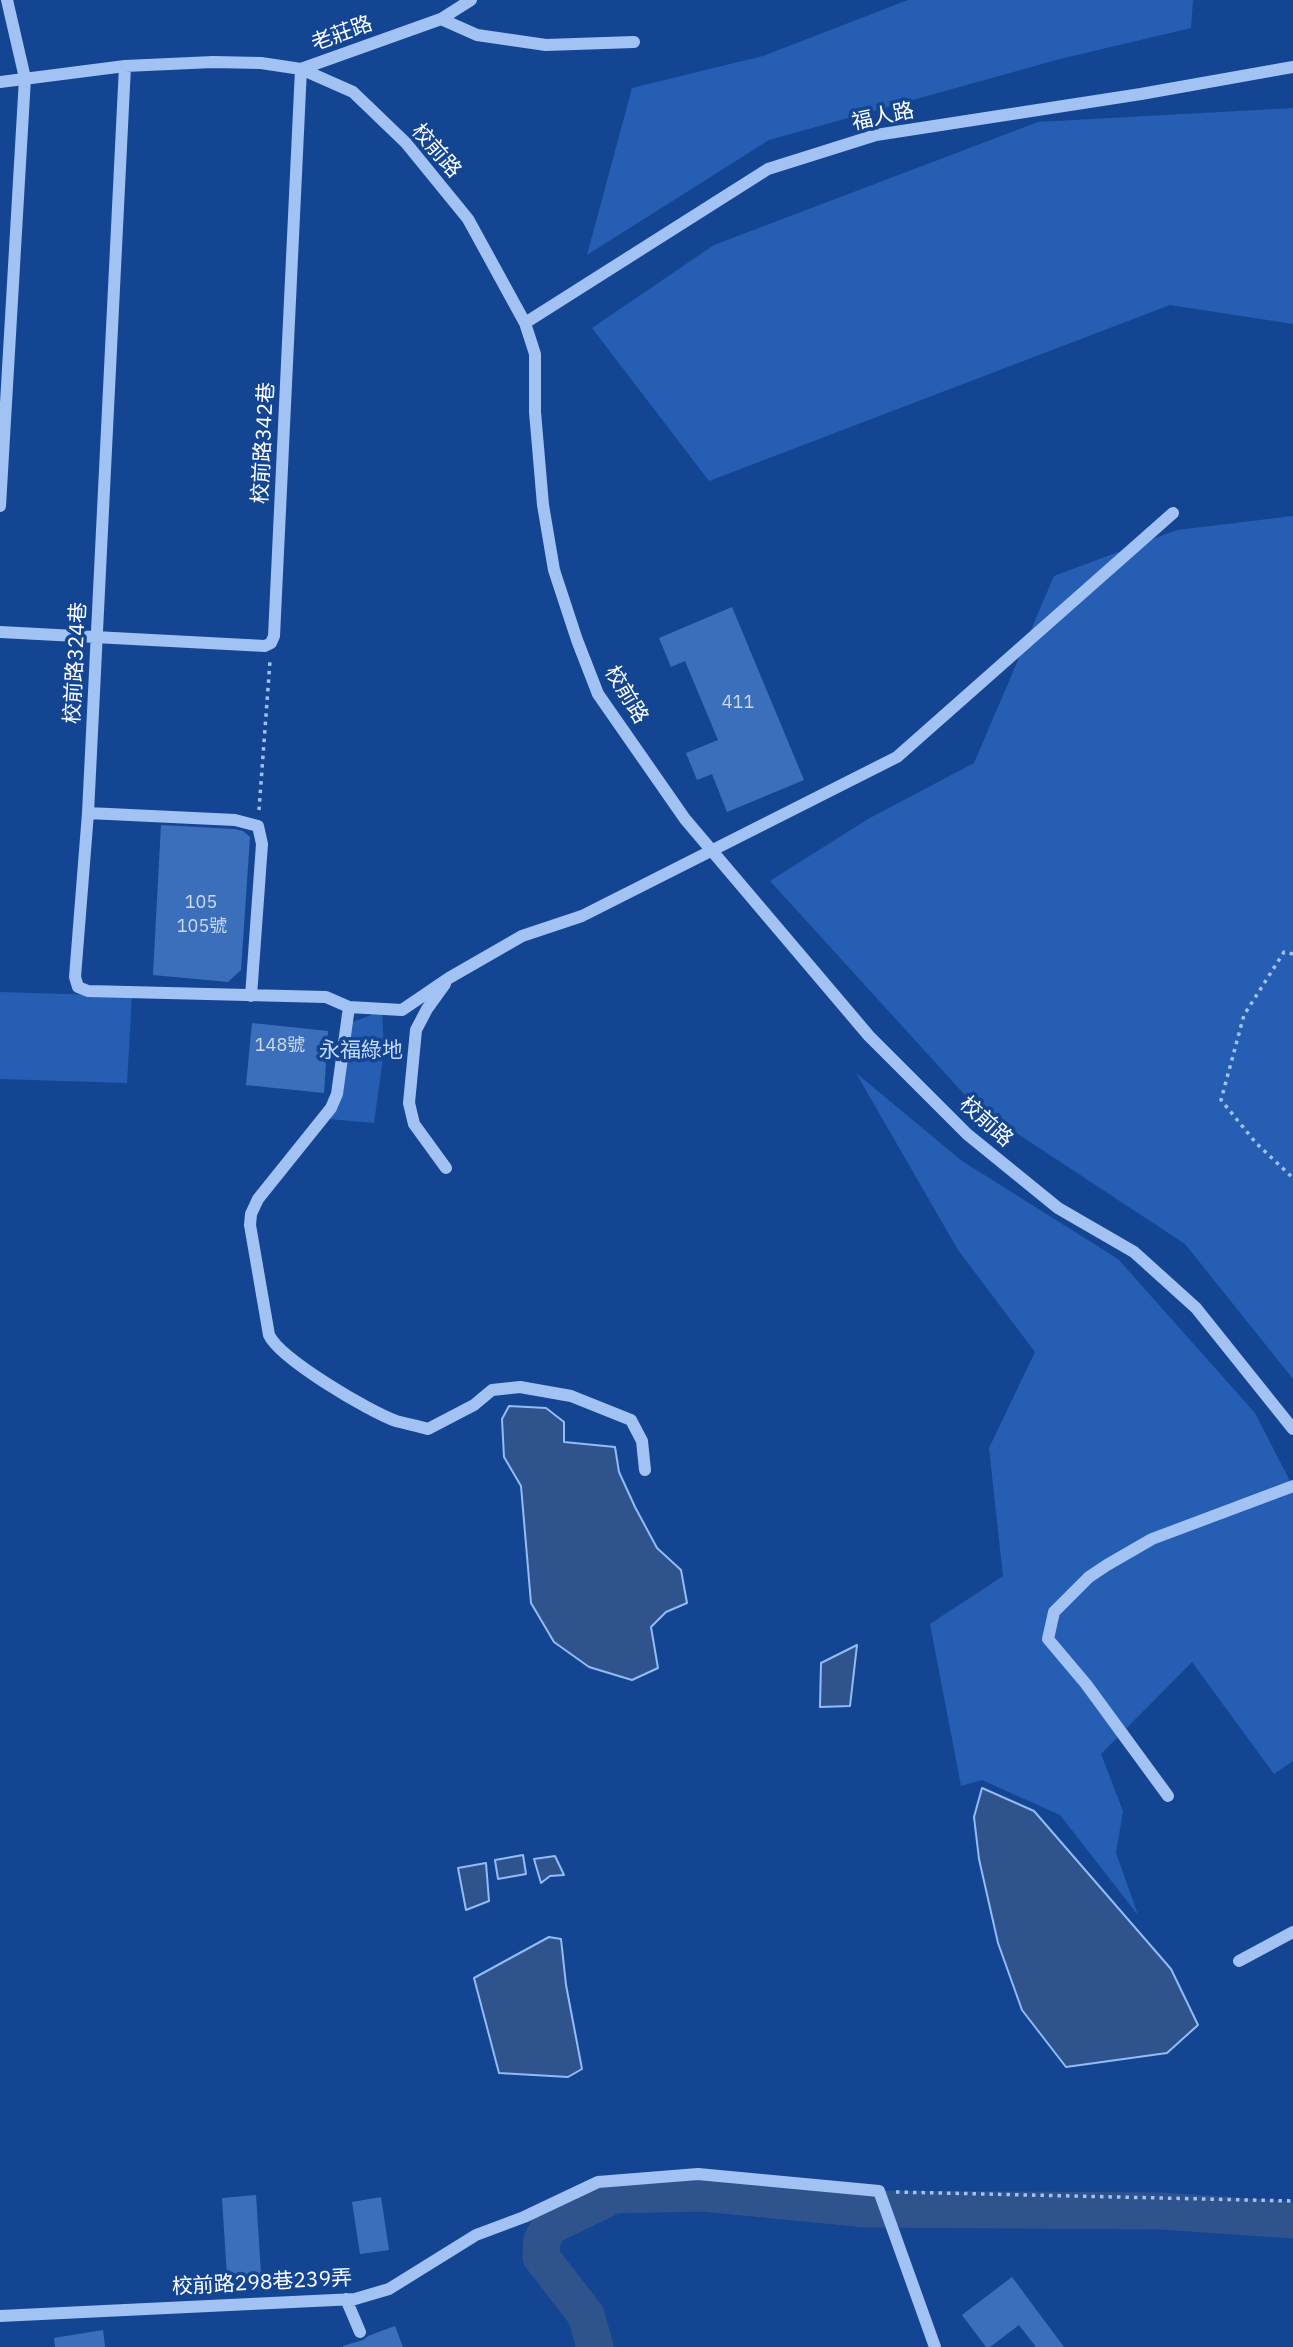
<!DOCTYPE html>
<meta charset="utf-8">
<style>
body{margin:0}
canvas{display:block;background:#134593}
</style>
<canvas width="1293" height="2347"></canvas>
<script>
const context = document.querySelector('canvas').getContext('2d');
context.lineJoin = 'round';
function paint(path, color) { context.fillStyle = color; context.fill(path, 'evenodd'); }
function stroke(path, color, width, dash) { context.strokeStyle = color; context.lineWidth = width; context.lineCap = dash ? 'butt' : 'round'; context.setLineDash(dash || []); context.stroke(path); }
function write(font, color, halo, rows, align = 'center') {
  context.font = font + ' "IBM Plex Sans","Noto Sans TC",sans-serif'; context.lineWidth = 7; context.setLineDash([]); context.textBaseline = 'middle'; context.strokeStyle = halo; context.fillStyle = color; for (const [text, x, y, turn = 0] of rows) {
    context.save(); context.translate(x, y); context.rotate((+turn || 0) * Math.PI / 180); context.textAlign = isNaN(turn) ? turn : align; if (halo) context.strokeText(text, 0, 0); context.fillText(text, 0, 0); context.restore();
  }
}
paint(new Path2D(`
 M908,0h285l-2,28 -131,31 -291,81 -182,115 45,-167 131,-32z
 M1293,108v216l-123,-19 -461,176 -117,-153 122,-83 324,-123z
 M1293,516v863l-108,-135 -211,-139 -204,-224 98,-62 106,-56 80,-187 123,-46z
 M0,992l132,4 -5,87 -127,-4z
 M382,1011l2,39 -10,73 -45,-4 13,-93z
 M856,1073l106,88 156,98 137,154 38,74v274l-19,13 -82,-112 -91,92 22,57 -7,42 22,62 -78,-100 -78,-35 -21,6 -31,-162 73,-48 -14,-128 46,-96 -77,-102z`), '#255eb2');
const water = new Path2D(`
 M509,1406l37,2 18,14v20l51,5 4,25 16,35 22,41 24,22 6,33 -21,9 -15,15 7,41 -26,12 -43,-13 -35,-25 -23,-39 -10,-117 -17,-29 -2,-38z
 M857,1645l-7,61 -30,1 1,-44z
 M982,1788l52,23 137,158 27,56 -31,28 -101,14 -44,-57 -24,-67 -19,-84 -5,-42z
 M523,1855l3,19 -28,5 -3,-19z
 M555,1856l9,19 -14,1 -9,7 -7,-24z
 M486,1863l3,38 -23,9 -8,-42z
 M549,1937l12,2 5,46 16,84 -14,8 -69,-4 -25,-95z`);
paint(water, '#2f538d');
stroke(water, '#92bcf5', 2);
stroke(new Path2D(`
 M595,2347l-9,-32 -45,-58 1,-17 8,-14 64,-31 89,-2 164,16 295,2 131,9`), '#2f538d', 37);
paint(new Path2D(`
 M732,607l72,173 -77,32 -15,-38 -15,6 -11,-27 32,-13 -33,-79 -14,6 -12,-29z
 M161,825l73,4 9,2 7,6 -9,133 -13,12 -75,-7z
 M252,1023l76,8 -4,62 -78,-8z
 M256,2195l5,79 -34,2 -5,-78z
 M381,2197l8,53 -29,4 -8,-52z
 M1012,2277l52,70h-28l-17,-22 -29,22h-4l-24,-32z
 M395,2326l8,21h-60v-1l20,-6 5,-4z
 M103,2330l2,17h-50l-1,-9z`), '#3c6fbb');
stroke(new Path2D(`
 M259,810l11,-149
 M1293,954l-9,-2 -40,63 -23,85 35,43 37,35
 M896,2192l397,9`), '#a1c2f2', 3.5, [3.5, 5]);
stroke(new Path2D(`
 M441,19l36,16 69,10 88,-3
 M125,66l-37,747 -13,164 3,10 10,4 238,6 23,10
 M301,69l140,-50 30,-19
 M0,82l125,-16 88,-4 48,1 40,6 52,23 53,51 62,76 57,104 10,31v58l8,93 11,65 23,70 21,54 87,125 184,217 98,98 91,74 76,44 62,56 97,121
 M525,323l243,-154 108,-34 265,-41 152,-27
 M0,506l25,-428 -18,-78
 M0,632l265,14 6,-3 3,-7 27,-567
 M88,813l147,7 23,6 4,18 -11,152
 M445,984l-18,25 -11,21 -7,73 5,21 32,44
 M645,1470l-3,-29 -11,-21 -60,-24 -51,-9 -28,3 -18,15 -46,24c-10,-3 -21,-5 -32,-8 -26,-9 -116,-62 -127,-86l-19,-110 1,-11 7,-15 73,-91 6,-14 12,-87 53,3 47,-32 73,-42 60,-20 315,-159 276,-244
 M1168,1796l-82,-112 -38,-45 6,-27 35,-35 18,-12 45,-26 141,-53
 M1239,1961l54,-29
 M346,2299l14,33
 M0,2316l355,-17 34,-10 87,-54 48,-18 74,-35 100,-8 181,17 56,156`), '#a1c2f2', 12);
write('18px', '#cedbee', null, [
 ["411",738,703],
 ["105",201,903],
 ["105號",202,927],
 ["148號",280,1046]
]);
write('21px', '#fff', '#134593', [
 ["老莊路",342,34,-20],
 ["福人路",883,117,-12],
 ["校前路",436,151,49],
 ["校前路342巷",264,443,-87],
 ["校前路324巷",76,663,-87],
 ["校前路",626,695,59],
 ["校前路",986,1122,42],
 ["校前路298巷239弄",262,2283,-3]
]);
write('21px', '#c8ddfd', '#134593', [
 ["永福綠地",361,1051]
]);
</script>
